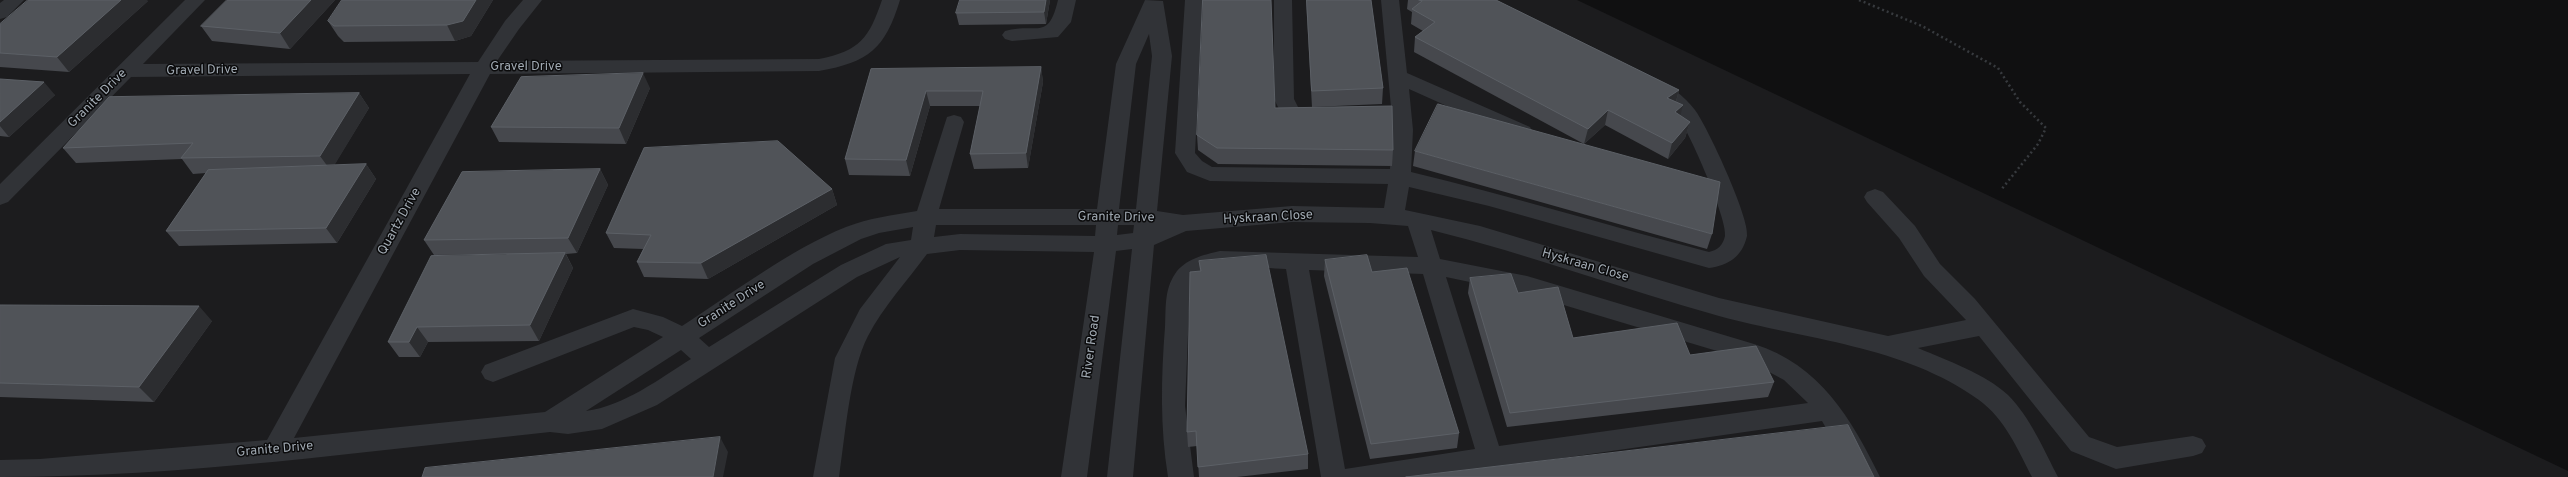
<!DOCTYPE html>
<style>
body{margin:0}
canvas{display:block;background:#101011}
</style>
<canvas width="2568" height="477"></canvas>
<script>
const context = document.querySelector('canvas').getContext('2d');
context.lineJoin = 'round';
function paint(path, color) { context.fillStyle = color; context.fill(path, 'evenodd'); }
function stroke(path, color, width, dash) { context.strokeStyle = color; context.lineWidth = width; context.lineCap = dash ? 'butt' : 'round'; context.setLineDash(dash || []); context.stroke(path); }
function write(font, color, halo, rows, align = 'center') {
  context.font = font + ' Overpass,sans-serif'; context.lineWidth = 3; context.setLineDash([]); context.textBaseline = 'middle'; context.strokeStyle = halo; context.fillStyle = color; for (const [text, x, y, turn = 0] of rows) {
    context.save(); context.translate(x, y); context.rotate((+turn || 0) * Math.PI / 180); context.textAlign = isNaN(turn) ? turn : align; if (halo) context.strokeText(text, 0, 0); context.fillText(text, 0, 0); context.restore();
  }
}
paint(new Path2D(`
 M0,0h1577l991,471v6h-2568z`), '#1c1c1e');
stroke(new Path2D(`
 M1859,0l63,26 76,42 22,34 26,26 -8,16 -37,46`), '#373a3e', 2.5, [2, 3]);
paint(new Path2D(`
 M4,0h20l-17,17 -7,2v-16z
 M185,0h20l-62,64 335,-2 27,-41 18,-21h19l-23,29 -22,32 322,-2c41,-8 50,-21 63,-59h18c-15,49 -31,62 -81,71l-329,3 -196,364 251,-26 118,-75 -15,-7 -14,-3 -141,55 -8,-3 -4,-7 4,-7 148,-56 30,8 19,9c51,-33 109,-77 164,-99 23,-9 47,-12 71,-16l30,-94 7,-2 7,2 3,5 -25,87h158l19,-145 29,-64 18,1 9,55 -15,155 26,4 109,-9 92,2 4,-24 -178,-3 -23,-9 -12,-19 10,-153h18l-8,153 7,8 10,6 178,2 2,-48 -36,-1 -3,-5 3,-5 35,-3 -10,-107h18l8,73 123,54 3,5 -3,5 -7,2 -7,-2 -107,-48 4,41 -2,42c100,24 198,54 298,80 9,-2 14,-7 16,-16 3,-16 -36,-105 -47,-119 -4,-6 -10,-12 -15,-16 -7,-6 -17,-8 -22,-16l3,-5 7,-2c17,5 33,18 44,32 12,16 55,108 52,126 -5,21 -18,29 -38,32l-220,-62 -80,-19 -4,23 75,16 239,72 169,38 78,-16 -42,-44 -25,-38 -32,-36 -3,-5 3,-5 8,-3 8,3 32,34 25,38 35,35 114,138 28,10 76,-11 9,3 4,7 -4,7 -9,3 -77,13 -45,-18 -92,-115 -61,12c30,13 66,25 90,47 22,22 36,55 50,82h-26c-14,-27 -27,-58 -53,-77 -76,-55 -173,-60 -260,-84 -97,-27 -190,-62 -288,-86l9,29 87,17 227,68c66,21 97,74 126,133h-26l-32,-56 -393,56h-108l-35,-208c-31,-1 -76,-12 -96,18l-5,119 9,71h-26c-8,-50 -7,-99 -3,-150 1,-18 -1,-37 10,-53 10,-15 28,-19 45,-23l198,6 -10,-31 -38,-3 -78,-1 -106,9 -32,14 -21,232h-26l25,-228 -16,2 -29,226h-26l33,-225 -134,-2 -33,4c-20,27 -44,53 -59,82 -18,34 -23,101 -29,141h-26l22,-119 25,-49 40,-52 -43,20 -200,128 -55,24 -34,5 -18,-2c-183,19 -366,45 -550,45v-17l40,-1 227,-19 203,-366 -339,3 -123,125 -8,3v-21zM1149,34l3,22 -16,153h-17l17,-145zM936,225h160l-1,11 -135,-2 -26,3zM1118,225h16l-1,8 -16,2zM913,227l-2,13 -25,4 -45,21 -132,82 -10,-9 114,-74 48,-25 18,-6zM1309,270l114,4 52,175 -130,20zM1446,277l81,17 220,66 37,20 24,23 -309,43zM681,350l10,9c-32,20 -67,47 -105,52z
 M1058,0h18l-5,22 -13,15 -46,4 -7,-2 -3,-4 3,-4c33,-9 43,11 53,-31z
 M1274,0h18l2,99 4,8 21,5 3,5 -3,5 -7,2 -29,-7 -9,-18z`), '#313337');
paint(new Path2D(`
 M335,0l-45,49 -78,-8 -11,-15z
 M342,0h151l-22,36 -16,5 -111,1 -6,-6 -10,-15z
 M960,0h90l-4,24 -87,1 -3,-12z
 M1306,0h65l12,88 -1,16 -70,3z
 M1408,0h88l183,90 -3,12 4,14 10,6 -5,16 -17,21 -63,-34 -21,19 -170,-92 1,-15 8,-6 -12,-7 1,-12 -5,-3z
 M148,1l-79,71 -69,-5v-43z
 M1041,67l2,15 -15,86 -54,1 -4,-15 10,-48h-50l-20,70 -61,-1 -4,-16 26,-90z
 M0,79l55,16 -46,42 -9,-1z
 M650,88l-24,56 -127,-2 -8,-15z
 M359,93l10,15 -35,57 32,-1 10,15 -39,64 -158,3 -13,-15 40,-58 -13,1 -11,-15 -106,4 -13,-15z
 M1275,108l118,42 -1,16 -174,-2 -20,-14 -1,-15z
 M1415,151l297,83 -5,15 -294,-83z
 M600,169l8,16 -31,68 -11,1 7,14 -34,73 -111,1 -8,15h-21l-11,-15 119,-88 -73,1 -10,-15z
 M832,189l5,16 -129,74 -64,-2 -7,-15 6,-13 -29,-1 -8,-15z
 M1325,260l47,12 87,161 -2,15 -87,11 -46,-183z
 M1199,261l109,193v15l-71,8h-38l-2,-31 -9,1 -1,-15 13,-161z
 M1470,278l48,15 55,45 117,17 84,27 -6,15 -261,30 -39,-134z
 M0,305l212,16 -58,81 -154,-5z`), '#46484d');
paint(new Path2D(`
 M121,0h26l1,1 -79,71 -12,-15z
 M311,0h24l-45,49 -10,-16z
 M476,0h17l-22,36 -16,5 -8,-16z
 M1046,0h4l-4,24 -2,-12z
 M1041,67l2,15 -15,86 -2,-15z
 M643,73l7,15 -24,56 -7,-16z
 M44,82l11,13 -46,42 -9,-11v-4z
 M1679,90l-4,15 -8,-7z
 M926,91l4,15 -20,70 -4,-16z
 M359,93l10,15 -38,63 -11,-15z
 M1683,105l-4,16 -4,-9z
 M1608,110l-3,15 -21,19 4,-15z
 M1690,122l-5,16 -17,21 4,-16z
 M366,164l10,15 -39,64 -11,-15z
 M600,169l8,16 -31,68 -9,-15z
 M832,189l5,16 -129,74 -7,-16z
 M565,253l8,15 -34,73 -9,-16z
 M199,306l13,15 -58,81 -15,-15z
 M417,327l11,15 -8,15 -11,-15z
 M720,437l8,15 -5,25h-10z`), '#2c2d30');
const building = new Path2D(`
 M28,0h93l-64,57 -57,-4v-29z
 M227,0h84l-31,33 -79,-7z
 M342,0h134l-13,21 -16,4 -113,1 -6,-5z
 M960,0h86l-2,12 -88,1z
 M1203,0h68l4,108 117,-2 1,44 -176,-2 -20,-13z
 M1307,0h64l12,88 -71,3z
 M1419,0h77l183,90 -12,8 16,7 -8,7 15,10 -18,21 -64,-33 -20,19 -173,-92 20,-15 -23,-13 10,-8z
 M1041,67l-15,86 -56,1 13,-63h-57l-20,69 -61,-1 26,-90z
 M643,73l-24,55 -128,-1 30,-50z
 M0,79l44,3 -44,40z
 M359,93l-39,63 -139,2 12,-15 -130,5 46,-51z
 M1438,104l282,78 -8,52 -297,-83z
 M778,141l54,48 -131,74 -64,-1 14,-27 -45,-2 38,-85z
 M366,164l-40,64 -160,3 42,-61z
 M600,169l-32,69 -144,2 38,-68z
 M565,253l-35,72 -113,2 -8,15h-21l43,-86z
 M1266,255l42,199 -110,13 -2,-36 -9,1 3,-160 11,-1 -2,-10z
 M1367,255l5,17 35,-4 52,165 -88,11 -46,-184z
 M1511,274l7,19 40,-6 15,51 104,-15 13,32 66,-9 18,36 -264,31 -40,-135z
 M0,305l199,1 -60,81 -139,-4z
 M1848,425l26,52h-468z
 M720,437l-7,40h-291l3,-9z`);
paint(building, '#505358');
stroke(building, '#5c6066', 1);
write('13px', '#a1aab3', '#0b0b0c', [
 ["Gravel Drive",526,67],
 ["Gravel Drive",202,71,-1],
 ["Granite Drive",98,99,-45],
 ["Granite Drive",1116,218,1],
 ["Hyskraan Close",1268,218,-3],
 ["Quartz Drive",400,222,-61],
 ["Hyskraan Close",1585,266,16],
 ["Granite Drive",732,305,-33],
 ["River Road",1092,347,-82],
 ["Granite Drive",275,450,-5]
]);
</script>
